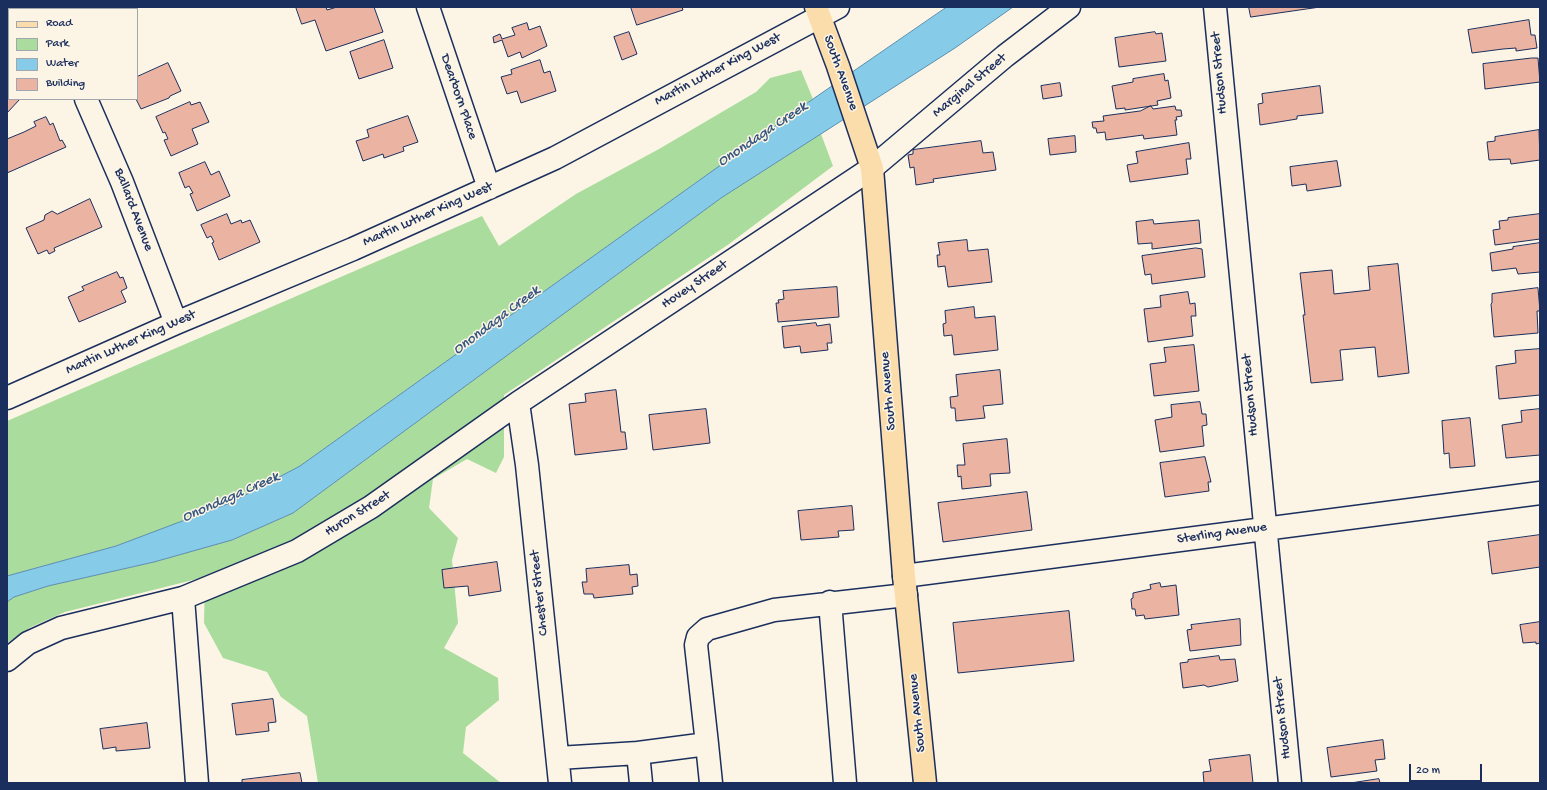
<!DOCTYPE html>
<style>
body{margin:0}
#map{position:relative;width:1547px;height:790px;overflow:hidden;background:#fcf5e5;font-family:"Gochi Hand",sans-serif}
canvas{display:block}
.frame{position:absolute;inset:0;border:8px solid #1b2f5e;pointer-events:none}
.legend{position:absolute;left:8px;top:8px;width:130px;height:92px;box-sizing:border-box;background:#fcf5e5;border:1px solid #a2a6af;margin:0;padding:5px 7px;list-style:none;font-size:12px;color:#1b2f5e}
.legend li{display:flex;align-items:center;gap:8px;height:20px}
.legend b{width:20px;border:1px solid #a2a6af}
.scale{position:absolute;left:1409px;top:764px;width:73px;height:18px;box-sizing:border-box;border:2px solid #1b2f5e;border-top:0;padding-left:5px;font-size:12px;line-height:14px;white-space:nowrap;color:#1b2f5e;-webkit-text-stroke:3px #fcf5e5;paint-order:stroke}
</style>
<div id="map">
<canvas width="1547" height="790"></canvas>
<div class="frame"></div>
<ul class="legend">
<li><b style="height:5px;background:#faddab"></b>Road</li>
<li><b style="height:11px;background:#aadc9d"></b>Park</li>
<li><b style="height:11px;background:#86cbe7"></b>Water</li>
<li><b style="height:11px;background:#ebb3a1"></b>Building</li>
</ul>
<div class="scale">20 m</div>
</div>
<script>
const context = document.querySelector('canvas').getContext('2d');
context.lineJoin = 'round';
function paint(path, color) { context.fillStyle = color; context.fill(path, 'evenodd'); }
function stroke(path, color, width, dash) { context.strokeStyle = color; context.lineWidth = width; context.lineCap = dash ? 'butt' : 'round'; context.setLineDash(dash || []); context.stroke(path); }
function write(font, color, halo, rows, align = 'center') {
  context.font = font + ' "Gochi Hand",sans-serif'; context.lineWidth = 3; context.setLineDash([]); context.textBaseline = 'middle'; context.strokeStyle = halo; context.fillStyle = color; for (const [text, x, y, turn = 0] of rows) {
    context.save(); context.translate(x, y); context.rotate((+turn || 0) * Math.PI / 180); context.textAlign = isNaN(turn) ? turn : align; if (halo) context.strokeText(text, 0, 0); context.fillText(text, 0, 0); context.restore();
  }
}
paint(new Path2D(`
 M801,70l12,29 -513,367 -70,37 -114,43 -109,30v-155l475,-205 17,30 77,-52 83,-45 97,-57 14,-14z
 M821,134l12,32 -104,78 -225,151v62l-8,16 -29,-14 -34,20 -4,29 29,30 -6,22 6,63 -14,25 54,30 1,22 -33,27 -3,26 38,30h-183l-11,-67 -26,-19 -14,-25 -44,-14 -19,-35 1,-46 -140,35 -34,15 -24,16v-41l7,-5 34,-11 106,-24 78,-22 61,-27 428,-315z`), '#aadc9d');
const water = new Path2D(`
 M947,7h66l-58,41 -234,150 -428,315 -61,27 -78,22 -106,24 -34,11 -7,5v-26l109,-30 114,-43 70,-37 513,-367z`);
paint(water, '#86cbe7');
stroke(water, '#5b8db0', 1);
const building = new Path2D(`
 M296,7h30l1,3 10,-3h37l9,25 -57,19 -11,-31 -13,4z
 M631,7h51l1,3 -46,15z
 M1249,7h71l-69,10z
 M1529,20l2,15h4l2,13 -21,3v-3l-13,1 -31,4 -4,-23z
 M527,23l2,7 11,-4 7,20 -25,12 -2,-6 -12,5 -6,-17 -8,3 -1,-6 7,-3 2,5 13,-4 -3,-7z
 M629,32l8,22 -15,6 -8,-23z
 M1155,32l1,2 6,-1 4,28 -47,6 -4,-29z
 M384,40l9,28 -34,11 -9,-27z
 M1532,58h6l2,24 -55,7 -2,-25z
 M540,60l4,13 6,-2 6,20 -35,12 -4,-12 -10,3 -6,-17 11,-3 -1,-4z
 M168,63l13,28 -11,5 -1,2 -28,11 -5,-10 1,-22z
 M9,64v35h11l-13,14v-47z
 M1164,74l1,7 3,-1 3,18 -14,3 1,4 -33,5v-2l-9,1 -4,-23 21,-4v-3z
 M1060,83l2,13 -19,3 -2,-13z
 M1320,86l3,27 -26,3v3l-37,6 -2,-21 5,-1 -1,-9z
 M190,102l1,3 9,-3 9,20 -17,7 6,15 -27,12 -7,-16 4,-1 -3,-7 -2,1 -7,-16z
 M1151,106l2,3 22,-3 1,4h5l1,6 -6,1 1,3h-2l2,15 -33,4 -1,-4 -37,5 -1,-8 -8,1 -1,-5h-3l-1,-6 12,-1 -1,-5 37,-5z
 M408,116l10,26 -15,5 1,4 -20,7 -1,-4 -20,7 -7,-20 13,-4 -2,-7z
 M46,117l4,8 3,-2 7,18 2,-1 4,7 -59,26v-34l17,-7 12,-6 -2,-4z
 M1539,130l1,30 -29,4 -1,-5 -21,1 -2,-18 8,-1v-4z
 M1075,136l1,16 -26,3 -2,-16z
 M981,141l2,12 10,-1 3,18 -63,9 1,3 -18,3 -2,-18 -4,1 -2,-13 5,-1v-4z
 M1189,143l2,16h-5l2,15 -58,8 -3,-17 11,-2 -2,-11z
 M1337,161l4,25 -34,5 -1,-7 -14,2 -2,-19z
 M205,162l6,13 8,-4 11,25 -33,15 -7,-17 3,-1 -4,-7 -4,2 -6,-15z
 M90,199l12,28 -48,21 1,3 -6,3 -2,-4 -9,4 -12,-26 18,-8 1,-5 7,-4 5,3z
 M227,214l4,10 10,-4 1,3 8,-3 10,22 -41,18 -7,-17 2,-1 -3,-6 -4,2 -6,-13z
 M1540,214v25l-45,6 -2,-15 7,-1 -1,-8 9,-1v-2z
 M1153,220l1,4 45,-4 2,23 -49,6v-6l-14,1 -2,-22z
 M967,240l1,11 20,-2 4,33 -44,5 -3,-21 -7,1 -1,-12h3l-2,-12z
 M1540,243v29l-22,2 -2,-6 -24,3 -2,-18 23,-4v-2z
 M1196,248l6,1 3,28 -53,7 -1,-10 -6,1 -3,-19z
 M1398,264l11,109 -31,4 -3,-30 -35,3 3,30 -32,3 -8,-68h2l-5,-42 32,-3 2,24 36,-4 -2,-23z
 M117,272l3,6 3,-1 4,11 -6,3 5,11 -47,20 -11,-25 16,-7 -2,-3z
 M837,287l2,30 -61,5 -2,-19h3l-1,-3 6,-1 -1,-8z
 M1538,288l2,23h-3l1,22 -44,4 -3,-33 1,-1v-9z
 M1188,292l2,12 5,-1 1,13h-5l2,20 -45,6 -4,-33 17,-2 -1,-11z
 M974,307l1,11 20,-2 3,34 -44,5 -2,-20 -8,1 -1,-12 3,-1 -1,-12z
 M816,323l1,3 13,-2 2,19h-5l1,7 -27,3 -1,-7 -16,2 -2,-21z
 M1194,345l5,46 -45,5 -4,-32 16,-2 -2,-14z
 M1540,349v46l-41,4 -3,-33 20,-3 -1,-12z
 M1000,370l3,34 -20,2 2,12 -29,3 -1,-13h-4l-1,-11 8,-1 -2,-21z
 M616,390l5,42h4l2,17 -52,6 -6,-51 17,-2 -1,-8z
 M1200,402l2,12h4l1,11 -5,1 2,20 -44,6 -5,-32 17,-3 -1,-12z
 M706,409l4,34 -57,7 -4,-35z
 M1540,409v46l-34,3 -4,-33 20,-3 -1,-11z
 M1470,418l5,48 -25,2 -1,-15 -5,1 -2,-33z
 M1007,439l3,34 -20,1 1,12 -29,3 -1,-13 -3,1 -1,-12h8l-2,-21z
 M1205,457l6,25h-3l1,9 -44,6 -5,-34z
 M1027,492l5,38 -89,12 -5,-39z
 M852,506l2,24 -16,1 1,6 -38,3 -3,-29z
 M1540,535v32l-48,7 -4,-32z
 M497,562l4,29 -32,5 -1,-10 -24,2 -2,-18z
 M629,565l1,10 7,-1 1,12 -6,1 1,7 -39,4 -1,-4h-9l-2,-12h5l-1,-13z
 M1160,583l1,4 15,-2 3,30 -34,4 -1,-4 -8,1 -1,-7h-3l-1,-10 2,-1v-5l18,-4 -1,-4z
 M1069,611l5,50 -116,12 -5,-50z
 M1240,619l1,26 -51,6 -3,-21 5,-1 -1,-4z
 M1540,622v21l-4,1v-2l-13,1 -3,-18z
 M1219,656l1,4 15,-1 3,22 -30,6 -4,-2 -21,3 -3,-25 8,-1v-2z
 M273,699l3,23 -8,1 1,8 -33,4 -4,-31z
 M147,723l3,25 -34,3v-4l-13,2 -3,-20z
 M1383,740l2,19 -10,1 2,11 -46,6 -4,-29z
 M1250,755l3,28h-49l-1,-11 8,-1 -2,-11z
 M300,773l2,10h-60v-3z
 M1379,779l1,4h-29z`);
paint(building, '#ebb3a1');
stroke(building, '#1b2f5e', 1);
const minor = new Path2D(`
 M47,7v2
 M428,7l61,181
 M1215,7l75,776
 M86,99l36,83 54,141
 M7,398l169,-75 177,-74 202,-91 283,-151
 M518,403l9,62 33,318
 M904,576l636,-83
 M183,598l14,185
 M830,602l15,181
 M7,660l21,-17 33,-15 122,-30 114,-47 74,-44 147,-104 354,-235 133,-112 64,-49
 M707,744l4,39
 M638,753l69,-9 -11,-99 2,-8 9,-8 67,-19 132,-15
 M558,758l80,-5 3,30`);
const major = new Path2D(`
 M816,7l22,59 34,102 32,408 21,207`);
stroke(minor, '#1b2f5e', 25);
stroke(major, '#1b2f5e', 25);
stroke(minor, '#fcf5e5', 22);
stroke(major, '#faddab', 22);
write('14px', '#1b2f5e', '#fcf5e5', [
 ["Martin Luther King West",718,70,-28],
 ["South Avenue",840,73,70],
 ["Hudson Street",1220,73,-95],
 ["Marginal Street",970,86,-40],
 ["Dearborn Place",458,97,71],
 ["Ballard Avenue",133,210,69],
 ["Martin Luther King West",428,215,-24],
 ["Hovey Street",695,285,-34],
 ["Martin Luther King West",131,343,-24],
 ["South Avenue",889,391,-95],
 ["Hudson Street",1251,395,-95],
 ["Huron Street",358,514,-32],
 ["Sterling Avenue",1222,534,-8],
 ["Chester Street",540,593,-96],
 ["South Avenue",918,713,-96],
 ["Hudson Street",1283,718,-96]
]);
write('italic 15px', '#365680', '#fcf5e5', [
 ["Onondaga Creek",763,135,-34],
 ["Onondaga Creek",497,321,-37],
 ["Onondaga Creek",231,498,-24]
]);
</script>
